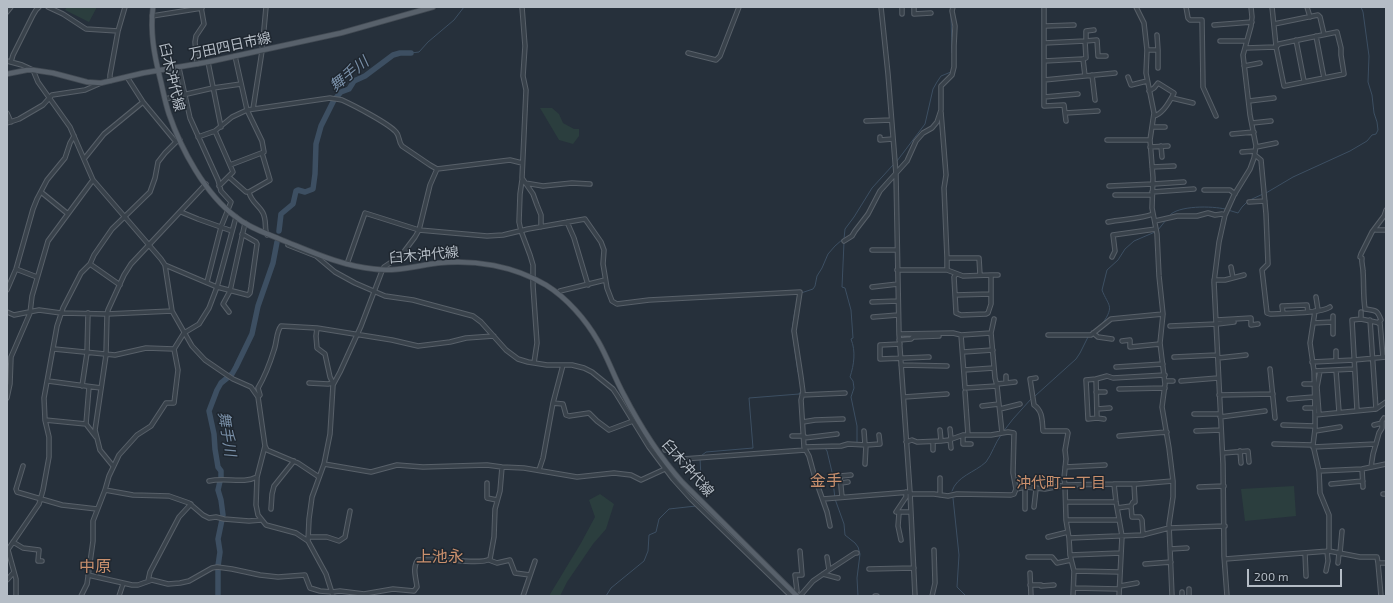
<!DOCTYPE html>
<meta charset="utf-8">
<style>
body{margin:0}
#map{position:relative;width:1393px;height:603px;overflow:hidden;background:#26303b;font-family:"Exo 2",sans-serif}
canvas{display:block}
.frame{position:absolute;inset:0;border:8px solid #b5bdc6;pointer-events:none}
.scale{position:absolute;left:1247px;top:569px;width:95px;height:18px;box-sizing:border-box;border:2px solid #b5bdc6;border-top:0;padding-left:5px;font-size:12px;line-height:14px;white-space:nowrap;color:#b5bdc6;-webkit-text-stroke:3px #1f2730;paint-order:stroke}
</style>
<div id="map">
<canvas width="1393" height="603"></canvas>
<div class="frame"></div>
<div class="scale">200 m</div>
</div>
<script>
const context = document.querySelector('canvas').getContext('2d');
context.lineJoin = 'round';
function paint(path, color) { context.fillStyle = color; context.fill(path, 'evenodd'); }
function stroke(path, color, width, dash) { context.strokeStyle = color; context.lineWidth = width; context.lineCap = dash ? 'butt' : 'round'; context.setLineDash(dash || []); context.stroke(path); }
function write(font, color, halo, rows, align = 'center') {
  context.font = font + ' "Exo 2","Noto Sans JP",sans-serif'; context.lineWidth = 3; context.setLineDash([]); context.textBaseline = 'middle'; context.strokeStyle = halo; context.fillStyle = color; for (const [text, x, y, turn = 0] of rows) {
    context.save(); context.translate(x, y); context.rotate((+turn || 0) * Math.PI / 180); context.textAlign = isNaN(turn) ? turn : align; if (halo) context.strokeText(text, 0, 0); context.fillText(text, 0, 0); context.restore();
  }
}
paint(new Path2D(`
 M67,7h30l-8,15 -24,-12z
 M540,108h12l7,6 4,9 11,6h5v7l-6,8 -14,-4z
 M1294,486l2,30 -51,5 -4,-32z
 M600,494l14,10 -8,25 -13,15 -26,38 -7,14h-11l32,-53 14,-26 -6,-17z`), '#2b3e3e');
stroke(new Path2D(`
 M951,15l1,38
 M411,53l8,-1 9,-10 26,-22 10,-13
 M897,161l28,-37 8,-35 4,-7 4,-6 10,-4
 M1266,193l27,-16 57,-26 17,-10 5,-6 4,-1 2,-4 -1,-8 -3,-9 -2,-18 -4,-13 1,-26 -6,-44 -2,-5
 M1250,200l13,-6
 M1228,210l10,3 4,-6 5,-5
 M1169,216c8,-11 44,-10 56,-7
 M1158,230l8,-10
 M844,239l1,-10 9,-12 18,-29 21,-23
 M844,242l-2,45 3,1 6,22 2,28 -2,1c5,12 3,26 -1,38l3,4 1,7 -3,9 6,29v16
 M801,293l12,-4 2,-3 2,-10 5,-8 6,-14 7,-8 8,-7
 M795,310l-3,20 6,42
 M1103,323c12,-18 5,-17 -1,-33l5,-20 11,-10 7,-11 9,-8 21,-9
 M1093,331l8,-6
 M1035,396l41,-37 4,-6 8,-16
 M1003,432l10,-13 18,-20
 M825,448l2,3 5,21 3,27 9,25 1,11 10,8 3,4 2,7 -3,24 1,18
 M701,456l5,-4 47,-4 -4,-50 50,-4 2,-3v-4
 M700,459l2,35
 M952,491c5,-15 22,-18 34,-29 6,-8 9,-19 15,-27
 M953,498l6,57 -2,32 9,9
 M606,596l5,-8 33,-27 4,-10 1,-16 7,-3 3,-13 10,-10 27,-3`), '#3d4f62', 1);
stroke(new Path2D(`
 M279,231l2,-17 12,-10 3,-13 2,-1 7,2 8,-3 2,-15 1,-30 5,-18 13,-26 7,-8 8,-3 5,-8 11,-5 28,-21 7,-2h11
 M218,596v-30l2,-14 -2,-13 5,-24 -2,-15 -3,-10 3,-13v-6l-3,-4 -3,-18 -1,-15 -5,-23 8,-21 4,-7 11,-9 4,-7 16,-33 6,-28 15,-43 4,-21`), '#3d4f62', 5.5);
const minor = new Path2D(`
 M48,7l15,7 23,15 32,2
 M522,7l3,39 -2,30 3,14 -4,88 11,16 4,11 4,10v12
 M881,7l7,67 8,100 3,160 11,158 5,104
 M902,7v7
 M914,7v7l17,-1
 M1044,7v99l20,-1 2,16
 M1136,7l8,16 3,27 -1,23 8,40 -4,27 3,38 -1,30 5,26 2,42 4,38 -3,29 5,41 -3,23 7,41 4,33v16l-4,27 3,72
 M1186,7l2,11 2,2h12l1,67 13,29
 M1272,7l4,39
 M1307,7l3,10
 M7,12l4,-5
 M152,16l50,-8
 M1274,24l44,-9 2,2 4,17
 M1214,25l38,-3
 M1045,26l29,-1
 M1316,36l8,42
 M1296,40l8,41
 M1085,41l12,-1 1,16h8
 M1086,41v-10l8,-1
 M1220,41h26
 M1044,43l41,-2 1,17 -3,1 2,17
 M1245,48l31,-1 3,-3 58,-12 4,16v7l3,19 -60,12 -8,-39
 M1147,50h11l-1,-15
 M688,53l28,7 4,-4 19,-49
 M7,61l15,4 11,5 5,12 32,45 23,53 68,79 4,6 7,46 20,35 13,14 19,13 9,6 18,8 7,10 7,49 -8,31 -1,28 2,10 8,10 30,8 12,8 18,33 7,22
 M1044,61l39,-2
 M11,62l2,-7 20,-40 3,-5 3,-3
 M208,62l13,65
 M197,64l-2,-22 1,-6 8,-12 -3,-17
 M1244,66l16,-3
 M179,68l11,50 28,62 3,11 10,11 -10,25 -14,55
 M1158,68v-18
 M1092,75l3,25
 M127,77l16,25 33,40
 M1128,77l3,8 16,-4
 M1044,80l71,-7
 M110,81v-6l8,-44 7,-24
 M1149,91l5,-3 4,-5 16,10c-4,8 -11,21 -20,23
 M1044,97l34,-3
 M1172,98l21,5
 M165,99l48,-11 28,-4
 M1249,101l25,-3
 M253,109l9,-58 4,-44
 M941,112l5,63 -2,13 3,70
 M7,113l4,9
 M1065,113l33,-2
 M866,121l25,-1
 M7,123l12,-4 24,-14 9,-10 33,-5 16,-7
 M1252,123l19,-2
 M1152,127h13
 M215,131l18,41 -14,14
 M1232,134l22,-2
 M198,137l17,-6 17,-14 15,-7 83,-12c4,1 8,1 12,2 11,5 46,23 54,32 4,4 2,9 6,14l28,19 7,4 73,-9 12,3
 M880,137v3l13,-1
 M1107,140h43
 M1161,146l1,11
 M1150,147l18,-1
 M1256,147l20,-4
 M1242,152l13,-1
 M1255,155l6,5 5,54 2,50 -6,6 5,43 3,1c14,-1 50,0 60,-7
 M84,159l20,-25 39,-32
 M230,165l34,-13 -2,-11 -15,-31 -12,-54
 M1152,167l22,-1
 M229,177l17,15h3c2,10 10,13 14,21 4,8 1,15 4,22
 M522,180l-2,14 -1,28 2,9 9,24 3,10v21l4,57 -3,20
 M525,183l18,3 29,-3 18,1
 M1109,186l44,-2 31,-2
 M1204,190h26l5,4
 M41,192l27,22
 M249,192l21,-12 -8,-27
 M1152,192l42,-3
 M1115,195h37
 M1249,202l16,-1
 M181,212l17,7 34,12
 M1155,221l22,-5h20l11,-3 7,2 7,-1 3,1
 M567,222l7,16 14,47
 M1108,222c14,-3 33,-3 45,-8
 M1376,230h10
 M844,241l8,-5 3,-5 13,-17 12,-23 27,-30 9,-20 7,-8 9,-5 5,-6 4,-12v-24l11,-11 2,-8v-21l1,-20 -3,-15 1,-4
 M288,245l28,11 19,16 20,11 30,13 28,4 60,16 8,6 25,28 12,9 10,3 19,3h25l12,3 8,4 21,17 4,6 32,52 24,32 18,20 100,97
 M872,250h25
 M1112,257l3,-6 -2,-16 43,-6
 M90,264l30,21
 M347,264l18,-51 54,17 68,6 16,-1 25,-6 57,-10 16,23 3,8 -1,14 4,24 5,13 5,3 32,-4 151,-8 -6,39 7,46 2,15 -2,8 3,47 5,9 6,22 12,34 3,14
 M165,265l52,22 31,8 2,-2 1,-6 6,-43 -1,-2 -14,-8
 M1231,267l2,11
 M16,269l21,8
 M897,270h50l16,6 28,-1v29l-3,9 -2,1 -25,1 -5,-2 -2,-36 2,-3
 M947,270v-12h32l1,17
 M991,275h7
 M1214,280h11l19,-5
 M872,287l26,-3
 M7,290l9,-21 17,-60 4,-10 10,-19 18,-22 5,-15 4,-7
 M560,291l45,-11
 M955,295l36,-1
 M1316,297l2,13
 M872,302l26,-1
 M1315,311l-5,32 4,28 1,44v14l-2,16 6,26 1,22 9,22v36
 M7,312l7,3 25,-5 22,3 46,1 65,-3
 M229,312l-6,-8 7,-13 15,-68
 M1283,313l-1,-7 25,-1 1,7
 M873,317l25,-2
 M1361,319v-7
 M1217,320l34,-2v7l7,-1
 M1333,322v12
 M1313,323l20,-1v-6
 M1378,323l3,-3c-4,-11 -5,-9 -16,-11 -2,-13 -1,-25 -2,-38 0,-5 -2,-8 -1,-13l-2,-1 1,-3 11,-22 12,-16 2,-6
 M1170,326l47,-2 17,-2
 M991,333l3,-14
 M1093,333l5,4 14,2
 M899,334l54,-1 8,2 30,-2 4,45 2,8 5,47
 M961,335l4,53 32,-2
 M1048,335h43l20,-16 52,-5
 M899,340l12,-1 2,-2 26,-1
 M1122,341l8,-1v7l30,-3
 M900,344l-20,1v14l49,-2
 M54,349l61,6 31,-7 28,1 10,-16 15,-9 10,-16 8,-21 19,-70
 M1336,351v10
 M963,352l30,-2
 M1174,357l43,-2
 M1218,358l28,-3
 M1312,362l42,-2 32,-3
 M901,365l46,1
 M1116,367l47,-3
 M1270,369l5,49
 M964,370l30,-2
 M1336,370l3,42
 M1314,371l40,-2
 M1006,376v7
 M1036,378l-6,1 4,26c9,6 8,16 9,26h24l1,2 -3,17 1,9 -2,19 1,7 49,-1h23l36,-3
 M1096,379l-10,1 2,39 9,-1 -1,-39 11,-3 6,2 52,-3
 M48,381l53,7
 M1165,381h8
 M1181,381l37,-3
 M309,383l19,1 5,-1 -3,-6 -5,-23 -8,-6 -1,-12 1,-8
 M997,384l18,-2
 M1304,384h10
 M82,386l5,-33 1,-40
 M89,387l-3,37 10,13
 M1119,389l46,-1
 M965,392l3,43
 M1096,392h9
 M802,395l43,-2
 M1219,395l54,-1
 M258,397l2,-2 -2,-7c7,-12 12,-25 16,-38 3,-8 2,-18 7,-24l36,2 75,12 26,6 32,-4 16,-4 28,-2
 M904,397l43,-3
 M7,398l3,-14 1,-27 19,-44 2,-17 16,-55 45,-61
 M1289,399l25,-2
 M553,403l10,1 3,11 3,1 20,-3 8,8 12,9 24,-9
 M982,406l17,-2
 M1305,408h10
 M1000,409l20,-5
 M1097,409l13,-1
 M1376,409l10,-7
 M1357,410l-5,-90 9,-1 19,4 3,34
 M1194,414h26
 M1319,414l-2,-27 3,-16
 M1315,415l61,-6 -6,-89
 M1220,417l45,-6
 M1097,418l7,1
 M45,420l41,4
 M803,422l12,-2 28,-1
 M1283,425l32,1
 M1374,425l8,-2
 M950,429l1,10
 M940,430l1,11
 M864,431l1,14
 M1196,431l25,-1
 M1315,431l25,-4
 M963,435v9h8
 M792,436h12
 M1119,436l48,-4
 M804,438l33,-4
 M950,439l1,9
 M906,442l6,-2 5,2 24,-1 8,-1 14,-5h28l17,-3 6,1 -1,40 3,16 10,-2 19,2 20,-4 1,35 3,18 1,17 4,16 -1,25
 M933,442v8
 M1274,444l39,1
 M866,445l14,-1 -1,-9
 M265,446l2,4 31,13 21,14
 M804,447l37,-1 7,-2 18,1 -1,19
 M1313,447l63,-3
 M665,450l4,-1 9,10h5l122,-9
 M1240,451l1,12
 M1223,453l25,-2 1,11
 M324,464l47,8 26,-7 26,2 64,-2 15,2 22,1 53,9 37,-4 17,2 10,5 24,-11
 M23,466l-7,23 1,3 45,13 35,4
 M113,466l-13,-16 -5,-20 11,-75 1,-41 1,-4 16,-35 7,-11 75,-80
 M1065,467l40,-2
 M1371,467l2,-13 6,-21 3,-5v-7l2,-3
 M1362,469l1,18
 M539,470l4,-12 10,-55 10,-38
 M1319,471l43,-2 24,-5
 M940,478v17
 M209,481c16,-4 34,3 48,-4
 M487,483v15l10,2
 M841,483l7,-1
 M1114,484l2,18 6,34 -3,60
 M1134,484l1,18h-2l-2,4 1,11h8l2,3 1,15
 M1331,484l32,-3
 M1025,487v22
 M1199,487l25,-1
 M105,490l28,5 36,1 20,7 14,12 6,3 7,-1 8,2 25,2 12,-1
 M906,492v5l-10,15h15
 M910,494h24l14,2 9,-2 54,1 3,-1 2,-5
 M1383,494h3
 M842,497l-2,-21 11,-1
 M823,499l87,-7
 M1066,502h50
 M1034,507l2,-18
 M1117,508l14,-2
 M271,509l1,-15 2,-8 20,-25
 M899,513l-1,13 3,14
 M1066,520h53
 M308,537h19l12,4 6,-4 5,-26
 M1048,537l20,-5
 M1069,538l73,-3 27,-7 56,-2
 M308,541l1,-22 3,-22 12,-33 6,-30 3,-49 7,-13 21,-46 21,-55 2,-4 9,-6 7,-4 15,-20 4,-7 11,-45 7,-16
 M13,542l10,6 16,2 -1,11h4
 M1170,549l17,-1
 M8,550l8,29v17
 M7,551l32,-47 4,-14 6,-33v-20l-4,-17 -1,-22 13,-72 6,-18 18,-35 9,-9 4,-9 18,-26 38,-37 5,-14 3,-16 7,-9 11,-11 4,-2
 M1305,553l1,23
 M1340,553l2,-22
 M1070,555l51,-2
 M1028,557h24l5,6 14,-3
 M1225,559l104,-8 31,6h17l1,6
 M489,560l8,3 13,-3 5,13 15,2
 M1338,563l1,-10
 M1145,564l26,-2
 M869,569l45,-1
 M829,570l26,-17h2
 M1074,571l46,1
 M1326,571l2,-10 -1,-10
 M1030,573l1,23
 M823,574l15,4
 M88,575l44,10h6l14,-5 16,4 12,-1 9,-2 23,-13 5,-1 15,2 28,6 18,2 27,-2 5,13 10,3 12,1 8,-1 24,3 29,-5 21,2 3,-4c-1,-9 -5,-20 1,-27 17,-4 61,6 72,-1l4,-22 1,-28 5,-18 2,-24
 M7,580l7,-8
 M148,581l2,-9 29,-55 12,-13
 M1030,585h11v1l13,-1
 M1120,586l17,-3
 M1074,588l45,1
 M1189,589v7
 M795,593l2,-2 -2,-16h7l-2,-24
 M81,596l6,-12 6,-43v-20l12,-31 4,-14 10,-21 18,-20 14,-9 15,-23h8l4,-33 -4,-21
 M119,596l4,-12
 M523,596l12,-35
 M800,596l13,-15 16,-11 -2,-13
 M875,596h2
 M932,596l3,-13 -1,-33
 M1182,596v-4
 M1227,596l-3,-40 -1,-92 -9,-182 5,-40 6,-27 9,-20 16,-26 4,-11 2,-12 -6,-31 -7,-60 8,-29 1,-9 -1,-10
 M1381,596l-3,-33h8`);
const major = new Path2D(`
 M153,7c-3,25 1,47 7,71 3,12 5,24 9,36 12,35 36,80 67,103 13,11 30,16 46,23 30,12 60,26 92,29 22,3 42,-3 64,-6 36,-4 76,3 108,22 21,13 40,35 52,56 10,17 16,36 26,54 16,31 34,60 58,87l115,114
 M7,74l20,-4h6l20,3 34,9 14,1 42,-10 65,-11 133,-29 92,-26`);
stroke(minor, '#586069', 5.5);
stroke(major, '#434b54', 6);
stroke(minor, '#39424b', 3.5);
stroke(major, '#58616b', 4.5);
write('14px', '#b5bdc6', '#1f2730', [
 ["万田四日市線",230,46,-12],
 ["臼木沖代線",172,77,77],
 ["臼木沖代線",424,255,-5],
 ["臼木沖代線",688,468,49]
]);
write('italic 15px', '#798fa7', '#1f2730', [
 ["舞手川",349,74,-39],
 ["舞手川",227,434,81]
]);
write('15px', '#ca906d', '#1f2730', [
 ["沖代町二丁目",1061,483]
]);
write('16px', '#ca906d', '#1f2730', [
 ["金手",826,481],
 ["上池永",440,557],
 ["中原",95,567]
]);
</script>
